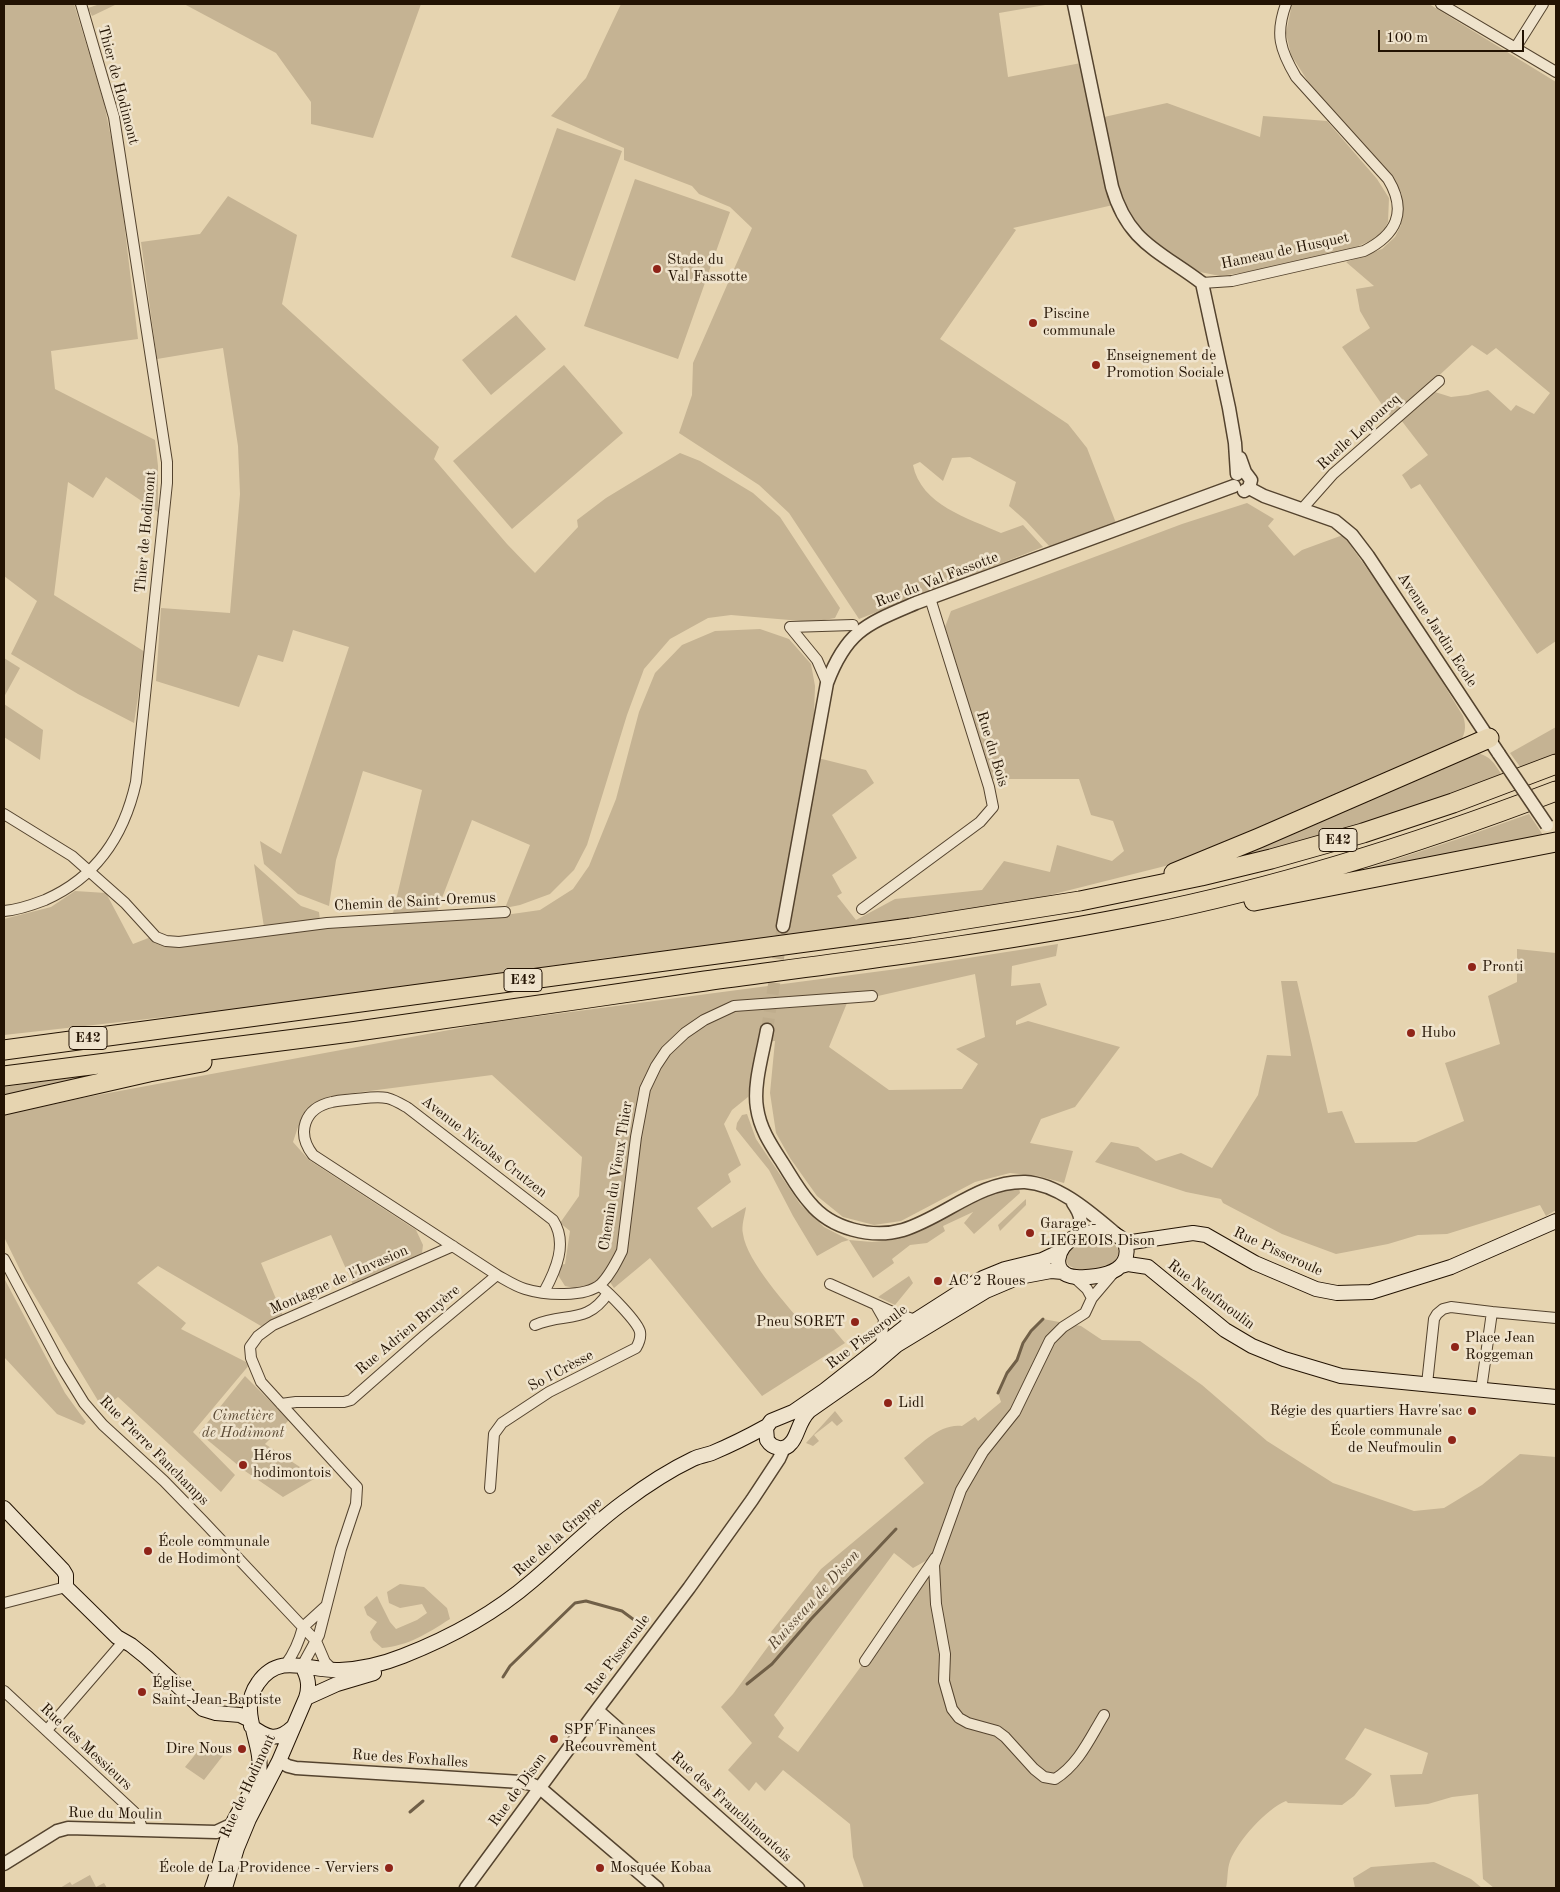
<!DOCTYPE html>
<meta charset="utf-8">
<style>
body{margin:0}
#map{position:relative;width:1560px;height:1892px;overflow:hidden;background:#e6d4b0;font-family:"Old Standard TT",serif}
canvas{display:block}
.frame{position:absolute;inset:0;border:5px solid #231303;pointer-events:none}
.scale{position:absolute;left:1378px;top:30px;width:146px;height:22px;box-sizing:border-box;border:2px solid #231303;border-top:0;padding-left:6px;font-size:15px;line-height:18px;white-space:nowrap;color:#231303;-webkit-text-stroke:4px #efe3cc;paint-order:stroke}
</style>
<div id="map">
<canvas width="1560" height="1892"></canvas>
<div class="frame"></div>
<div class="scale">100 m</div>
</div>
<script>
const context = document.querySelector('canvas').getContext('2d');
context.lineJoin = 'round';
function paint(path, color) { context.fillStyle = color; context.fill(path, 'evenodd'); }
function stroke(path, color, width, dash) { context.strokeStyle = color; context.lineWidth = width; context.lineCap = dash ? 'butt' : 'round'; context.setLineDash(dash || []); context.stroke(path); }
function write(font, color, halo, rows, align = 'center') {
  context.font = font + ' "Old Standard TT",serif'; context.lineWidth = 5; context.setLineDash([]); context.textBaseline = 'middle'; context.strokeStyle = halo; context.fillStyle = color; for (const [text, x, y, turn = 0] of rows) {
    context.save(); context.translate(x, y); context.rotate((+turn || 0) * Math.PI / 180); context.textAlign = isNaN(turn) ? turn : align; if (halo) context.strokeText(text, 0, 0); context.fillText(text, 0, 0); context.restore();
  }
}
paint(new Path2D(`
 M4,4h70l30,99 14,69 20,167 -87,12 4,38 100,51 3,26v46l-52,-35 -13,21 -25,-16 -14,113 91,57 -11,71 -56,-29 -67,-40 26,-53 -33,-25z
 M100,4h17l-25,12 -4,-8z
 M184,4h237l-48,134 -62,-14v-22l-35,-49z
 M621,4h430l-52,9 9,64 73,-14 32,142 -100,23 3,2 -76,109 128,85 19,24 29,75 -66,24 -24,-26 -17,-15 7,-24 -46,-25 -18,1 -9,23 -23,-19 -7,3c8,40 55,53 88,68l22,-8 20,22 -184,72 -70,-106 -30,-28 -80,-52 13,-38 1,-32 59,-135 -22,-21 -31,-13 -7,-8 -68,-26v-12l-73,-32 35,-38z
 M1292,4h137l127,78v559l-19,13 -117,-170 -9,5 -9,-14 26,-20 -27,-35 34,-28 16,5 17,-2 20,-5 23,21 5,-6 18,9 16,-21 -54,-45 -9,7 -15,-10 -80,74 -50,-72 28,-19 -10,-17 -4,-22 18,-3 -28,-24 36,-13 13,-12 6,-12 1,-31 -10,-19 -83,-92 -18,-28 -5,-22z
 M1167,103l93,34 3,-21 64,5 50,58 12,19 -1,24 -7,14 -27,12 -100,23 -34,5 -20,-4 -29,-17 -33,-25 -16,-26 -18,-87z
 M557,128l65,23 -47,130 -64,-24z
 M635,179l95,33 -52,147 -94,-33z
 M228,196l69,39 -15,69 157,143 -5,12 73,85 28,29 43,-46 -1,-7 29,-22 74,-45 20,8 53,32 27,24 60,91 -5,10 -22,4 -82,-7 -23,3 -38,21 -26,30 -17,46 -40,130 -13,25 -24,24 -30,11 -15,3 25,-63 -58,-25 -35,91 -44,2 29,-123 -59,-19 -27,89 -7,46 -31,-12 -34,-30 -4,-23 21,13 68,-207 -56,-17 -10,32 -25,-7 -19,52 -83,-26 5,-73 69,5 10,-119 -2,-48 -15,-98 -66,11 -16,-117 59,-8z
 M516,315l30,34 -55,46 -29,-35z
 M564,365l59,68 -111,96 -59,-68z
 M1247,503l27,16 -6,7 26,30 8,-6 41,-15 67,94 53,87c4,12 2,19 -5,29l-257,112 -159,40 -99,17 -102,13 -74,13 -162,18 -163,24 -178,24 -260,29v-116l47,-12 24,-16 31,2 27,51 18,-7 20,10 58,-9 94,-10 182,-13 35,-5 33,-21 16,-23 27,-67 23,-87 16,-39 27,-28 33,-14 45,-2 29,10 22,25 4,22 -1,28 -36,210 13,-2 27,-164 48,12 8,13 -42,32 25,43 -25,17 10,18 -5,3 19,24 39,-21 87,-9 22,-29 46,11 7,-27 55,16 12,-10 -11,-30 -22,-6 -12,-36h-87l-47,-152 6,-16 231,-87z
 M4,658l16,10 -16,29z
 M4,704l39,26 -3,30 -36,-23z
 M1556,727v26l-35,15 -11,-15z
 M1476,753c15,3 18,10 26,22l-55,20 -103,34 -123,33z
 M1529,814l14,21 -198,41 113,-37z
 M254,864l47,42 18,6 1,9 -56,6z
 M1058,944l-2,12 -44,10 -1,20 29,-3 7,22 -31,16v4l12,-4 92,26 -45,60 -34,12 -11,24 43,8 -9,32 -26,-7 -28,-3 -35,9 -74,39 -27,4 -31,-8 -26,-21 -27,-38 -14,-25 -6,-40 5,-52 -18,1 -9,55 -16,13 -8,14 17,41 -13,9 3,8 -34,26 15,20 34,-21c-1,8 -5,19 -3,27 4,28 45,72 63,94l14,-15 25,30 -83,53 -112,-138 -36,30 -4,-6 14,-27 16,-126 10,-43 11,-22 17,-20 50,-37 -69,48 -20,37 -19,145 -6,24 -15,20 -20,8 -14,-3 -7,-11 2,-10 5,-1 5,-33 -10,-8 19,-27 3,-39 -90,-82 -161,21 -22,12 -11,19 -5,15 16,18 107,70 7,15 -1,8 -68,34 -23,-52 -70,28 23,55 -23,8 -103,-60 -21,17 49,40 -5,6 69,35 -57,68 42,43 -14,17 -103,-95 -15,12 -78,-129 -21,-43v-122l83,-18 400,-74 410,-54zM975,974l10,63 -29,12 22,15 -16,25 -73,1 -60,-43 18,-44z
 M1517,949l39,4v257l-10,6 -6,-11 -93,29 -29,1 -30,9 -52,10 -54,-20 -59,-31 -2,-4 -35,-7 -91,-30 16,-20 27,5 18,14 25,-8 31,15 46,-73 9,-40 24,1 -10,-75h16l31,132 14,-2 13,32 61,-1 48,-21 -19,-58 55,-19 -12,-48 29,-14z
 M115,1071l-111,27v-11z
 M747,1114l9,25 44,65 24,23 25,13 23,2 20,-2 27,-8 80,-42 20,-2 1,5 -46,41 -10,-11 9,-11 -30,14 2,5 -18,12 -17,2 -18,14 2,4 -21,15 -24,-38 -7,2 -25,14 -24,-40 -24,-46 -33,-41 1,-6 5,-8z
 M1026,1199v6l-26,26 -2,-6z
 M1098,1240c10,1 17,1 21,12l-3,8c-12,8 -36,14 -48,5l-3,-9c6,-13 21,-15 33,-16z
 M909,1276l4,7 -18,22 -17,-8z
 M4,1278l61,115 21,29 -3,3 -26,-11 -53,-57z
 M1043,1319l38,7 21,14 38,1 62,44 65,56 66,42 81,28 30,-3 38,-23 38,-31 36,3v431h-62l-11,-9 -5,-85 -26,3 -24,7 -33,3 -5,-32 32,-1 6,-21 -63,-25 -20,31 27,15 -18,22 -12,9 -54,-2 -2,-2c-20,8 -48,40 -56,60 -3,8 -2,19 -4,27h-362l-11,-31 -3,-33 -67,-54 -18,21 -9,-9 -7,9 -21,-21 24,-27 -31,-36 12,-13 42,-57 -4,-5 50,-63 103,-86 -20,-25c16,-13 36,-35 58,-32l13,-9 3,4 23,-19 -3,-9 9,-20 10,-13 6,-17 8,-12zM894,1553l19,15 25,-14 -73,107 -67,91 -20,-15 6,-9 -10,-13z
 M245,1376l44,44 -24,24 41,27 8,8 -31,18 -38,-26 -46,-38z
 M835,1411l8,10 -6,5 -5,-5 -18,14 5,6 -6,5 -7,-3z
 M400,1584l24,3 23,21 3,11c-22,14 -42,27 -68,29l-9,-8 -3,-8 7,-10 -10,-7 -3,-8 13,-11 13,26 6,7 21,-9 10,-7 -5,-9 -22,4 -11,-5 -2,-11z
 M207,1740l18,13 -21,27 -19,-13z
 M1434,1862l37,17 11,9h-127l-2,-10 18,-11z
 M90,1875l6,12 8,-4 3,5h-47l10,-6 2,3z`), '#c5b393');
stroke(new Path2D(`
 M998,1393l9,-20 10,-13 6,-17 8,-12 12,-12
 M503,1677l7,-11 65,-63 11,-2 36,10 23,17
 M747,1684l25,-20 39,-45 85,-90
 M410,1812l13,-11`), '#705f47', 3);
stroke(new Path2D(`
 M767,1030l16,-104`), '#bfad8d', 12, [12, 6]);
const minor = new Path2D(`
 M1441,4l115,68
 M1516,47l27,-43
 M1202,283l30,-2 132,-30c32,-16 44,-39 24,-72l-92,-102c-16,-27 -21,-43 -10,-73
 M1302,509l31,-35 106,-93
 M827,683l-10,-23 -27,-33 63,-2
 M4,814l68,42 53,47 31,34 10,4 13,1 148,-19 178,-11
 M862,909l118,-87 13,-15 -4,-20 -59,-189
 M4,911c14,-1 28,-6 41,-11 52,-23 79,-64 91,-118l31,-299v-21l-53,-345 -33,-113
 M4,1259l56,105 24,39 19,22 61,56 39,40 113,120 9,21 8,8
 M1074,1277l13,12 5,9
 M830,1284l67,30 19,6
 M544,1292c12,-22 24,-49 9,-72l-145,-112c-7,-4 -13,-8 -21,-10 -10,-2 -21,0 -31,1 -8,1 -16,1 -24,3 -28,6 -36,31 -19,53l184,120c9,5 18,11 28,14 19,6 60,9 76,-5 9,-9 15,-21 21,-33l14,-114 9,-48 11,-23 10,-15 19,-18 19,-13 30,-14 138,-10
 M876,1305l8,14 -3,25
 M1492,1312l64,6
 M535,1325c30,-13 52,0 73,-32
 M1427,1384l7,-65 3,-5 6,-5 8,-2 41,5 -11,78
 M281,1404l15,-2h48l7,-2 74,-65 72,-60
 M490,1488l4,-54 8,-11 47,-31 87,-44c3,-5 5,-10 4,-16 -2,-10 -31,-39 -40,-46
 M4,1603l62,-16
 M303,1627l23,-21
 M865,1661l70,-103
 M286,1664c9,-12 13,-22 17,-37
 M302,1666l17,-31 22,-86 15,-45 1,-17 -96,-105 -10,-24 -1,-11 8,-11 15,-11 180,-79
 M4,1691l130,121 5,7 3,9
 M1104,1715c-14,23 -25,49 -49,64l-11,-2 -10,-8 -29,-32 -8,-6 -29,-8 -9,-5 -7,-9 -8,-28 1,-27 -9,-50 -2,-39 27,-75 22,-38 32,-40 35,-72 13,-13 22,-14 7,-15 22,-26
 M47,1730l76,-88`);
const tertiary = new Path2D(`
 M1074,4l38,183c16,56 48,64 90,96l27,125 6,35 2,31
 M1240,458l5,14 6,8 -2,8 -5,3
 M1249,488l15,8 71,25 17,14 16,21 131,198
 M783,926l44,-243c20,-53 40,-59 89,-80l318,-117
 M767,1030c-4,23 -14,55 -10,78 3,21 14,37 25,54 9,14 17,29 28,41 21,26 62,36 93,27 42,-13 76,-49 122,-48 34,2 66,31 91,52
 M1073,1203c9,13 10,20 2,34
 M597,1710l201,178
 M279,1761l9,5 8,2 225,14 10,2 9,4 117,100
 M4,1864l53,-33 11,-3 148,4 17,-8
 M466,1888l131,-178 92,-122 63,-88 27,-41 5,-11`);
const secondary = new Path2D(`
 M1105,1232c3,1 8,1 11,3 15,7 13,26 1,34 -11,7 -29,9 -41,8 -27,-2 -20,-31 -1,-40 9,-5 20,-5 30,-5z
 M1125,1243l68,-10 13,2 49,28 61,26 21,4 34,-1 80,-25 105,-46
 M1059,1252l-17,8 -37,9 -22,9 -17,10 -61,39 -80,63 -32,22 -22,9 -5,7 1,12c5,8 17,12 24,3 7,-7 7,-21 18,-32l60,-42 28,-24 89,-54 33,-14 32,-6 12,1
 M1121,1266l7,-2 20,3 77,63 27,16 32,13 57,17 215,21
 M4,1508l59,62 3,5v12l51,50 14,8 15,12 57,52 13,4 24,2 10,5
 M306,1698l31,-14 37,-11
 M251,1726c16,12 26,16 42,1
 M212,1888c8,-21 12,-44 21,-65 6,-14 24,-37 26,-50 5,-31 -22,-61 -1,-90 22,-32 51,-11 82,-13 21,-1 43,-6 63,-14 46,-18 92,-43 129,-75 31,-26 59,-55 92,-79 20,-15 46,-32 69,-43 6,-3 13,-4 19,-6 19,-8 37,-17 55,-27
 M225,1888l12,-40 12,-29 30,-58 27,-63c4,-12 2,-21 -4,-32`);
const motorway = new Path2D(`
 M1174,873l85,-35 230,-100
 M1254,901l302,-59
 M4,1050l906,-122 170,-27 121,-25 70,-17 92,-26 90,-30 103,-39
 M4,1076c115,-15 231,-29 347,-44 118,-16 236,-34 354,-51 147,-20 295,-38 440,-67 141,-28 277,-72 411,-123
 M4,1105l145,-33 53,-10`);
stroke(minor, '#54432e', 12);
stroke(tertiary, '#54432e', 15);
stroke(secondary, '#231303', 16);
stroke(motorway, '#231303', 21);
stroke(minor, '#efe3cc', 10);
stroke(tertiary, '#efe3cc', 12);
stroke(secondary, '#efe3cc', 14);
stroke(motorway, '#e6d4b0', 19);
const tertiaryBridge = new Path2D(`
 M1499,754l48,71`);
stroke(tertiaryBridge, '#54432e', 15, []);
stroke(tertiaryBridge, '#efe3cc', 12);
for (const [x, y, r, color] of [
 [657,269,5,"#8f2418"],
 [1033,323,5,"#8f2418"],
 [1096,365,5,"#8f2418"],
 [1472,967,5,"#8f2418"],
 [1411,1033,5,"#8f2418"],
 [1030,1233,5,"#8f2418"],
 [938,1281,5,"#8f2418"],
 [855,1322,5,"#8f2418"],
 [1455,1347,5,"#8f2418"],
 [888,1403,5,"#8f2418"],
 [1472,1411,5,"#8f2418"],
 [1452,1440,5,"#8f2418"],
 [243,1465,5,"#8f2418"],
 [148,1551,5,"#8f2418"],
 [142,1692,5,"#8f2418"],
 [554,1739,5,"#8f2418"],
 [242,1749,5,"#8f2418"],
 [389,1868,5,"#8f2418"],
 [600,1868,5,"#8f2418"]
]) { const dot = new Path2D(); dot.arc(x, y, r, 0, 2 * Math.PI); context.fillStyle = color; context.fill(dot); stroke(dot, '#efe3cc', 2); }
for (const [x, y, w] of [
 [1338,840,38],
 [523,980,38],
 [88,1038,38]
]) { const box = new Path2D(); box.roundRect(x - w / 2, y - 11.5, w, 23, 4); context.fillStyle = '#efe3cc'; context.fill(box); stroke(box, '#231303', 1); }
write('bold 14px', '#231303', null, [
 ["E42",1338,840],
 ["E42",523,980],
 ["E42",88,1038]
]);
write('15px', '#231303', '#efe3cc', [
 ["Thier de Hodimont",118,85,75],
 ["Hameau de Husquet",1285,251,-12],
 ["Ruelle Lepourcq",1359,432,-42],
 ["Thier de Hodimont",146,532,-85],
 ["Rue du Val Fassotte",937,580,-21],
 ["Avenue Jardin Ecole",1437,630,57],
 ["Rue du Bois",992,749,73],
 ["Chemin de Saint-Oremus",415,902,-3],
 ["Avenue Nicolas Crutzen",484,1147,38],
 ["Chemin du Vieux Thier",616,1176,-81],
 ["Rue Pisseroule",1278,1252,25],
 ["Montagne de l'Invasion",339,1280,-24],
 ["Rue Neufmoulin",1211,1295,37],
 ["Rue Adrien Bruyère",408,1330,-40],
 ["Rue Pisseroule",867,1337,-37],
 ["So l'Crèsse",561,1371,-28],
 ["Rue Pierre Fanchamps",154,1451,45],
 ["Rue de la Grappe",558,1537,-41],
 ["Rue Pisseroule",618,1655,-53],
 ["Rue des Messieurs",86,1747,43],
 ["Rue des Foxhalles",410,1759,4],
 ["Rue de Hodimont",248,1786,-65],
 ["Rue de Dison",518,1790,-54],
 ["Rue des Franchimontois",731,1807,42],
 ["Rue du Moulin",115,1814,1]
]);
write('15px', '#231303', '#efe3cc', [
 ["Stade du",667,260],
 ["Val Fassotte",667,277],
 ["Piscine",1043,314],
 ["communale",1043,331],
 ["Enseignement de",1106,356],
 ["Promotion Sociale",1106,373],
 ["Pronti",1482,967],
 ["Hubo",1421,1033],
 ["Garage -",1040,1224],
 ["LIEGEOIS Dison",1040,1241],
 ["AC 2 Roues",948,1281],
 ["Pneu SORET",845,1322,"right"],
 ["Place Jean",1465,1338],
 ["Roggeman",1465,1355],
 ["Lidl",898,1403],
 ["Régie des quartiers Havre'sac",1462,1411,"right"],
 ["École communale",1442,1431,"right"],
 ["de Neufmoulin",1442,1448,"right"],
 ["Héros",253,1456],
 ["hodimontois",253,1473],
 ["École communale",158,1542],
 ["de Hodimont",158,1559],
 ["Église",152,1683],
 ["Saint-Jean-Baptiste",152,1700],
 ["SPF Finances",564,1730],
 ["Recouvrement",564,1747],
 ["Dire Nous",232,1749,"right"],
 ["École de La Providence - Verviers",379,1868,"right"],
 ["Mosquée Kobaa",610,1868]
], 'left');
write('italic 15px', '#5c4b35', '#efe3cc', [
 ["Cimetière",243,1416],
 ["de Hodimont",243,1433]
]);
write('italic 16px', '#574631', '#efe3cc', [
 ["Ruisseau de Dison",814,1600,-48]
]);
</script>
